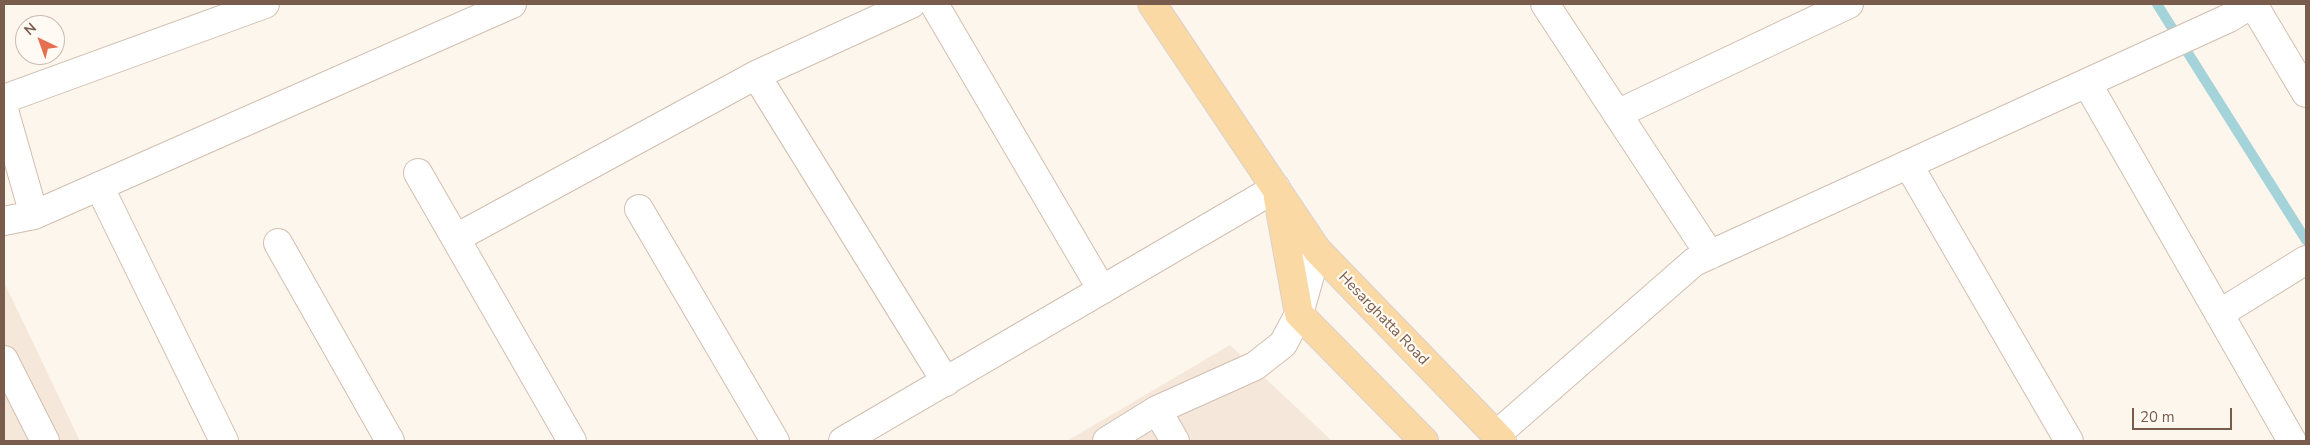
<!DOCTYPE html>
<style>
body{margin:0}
#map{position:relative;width:2310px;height:445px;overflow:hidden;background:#fdf6ec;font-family:"Nunito Sans",sans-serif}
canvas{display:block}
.frame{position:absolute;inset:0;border:5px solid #7a5c4d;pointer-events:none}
.north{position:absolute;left:15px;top:15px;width:50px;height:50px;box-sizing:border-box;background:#fffaf3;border:1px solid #cabbb1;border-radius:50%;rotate:318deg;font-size:14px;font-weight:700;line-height:20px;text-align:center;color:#7a5c4d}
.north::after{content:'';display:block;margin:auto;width:18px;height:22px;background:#e76f51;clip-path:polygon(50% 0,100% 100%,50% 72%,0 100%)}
.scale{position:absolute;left:2132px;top:408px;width:100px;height:22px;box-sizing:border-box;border:2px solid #7a5c4d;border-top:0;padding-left:6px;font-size:15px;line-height:18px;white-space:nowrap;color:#7a5c4d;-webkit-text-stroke:4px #fffaf3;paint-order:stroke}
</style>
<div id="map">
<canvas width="2310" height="445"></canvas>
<div class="frame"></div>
<div class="north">N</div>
<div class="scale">20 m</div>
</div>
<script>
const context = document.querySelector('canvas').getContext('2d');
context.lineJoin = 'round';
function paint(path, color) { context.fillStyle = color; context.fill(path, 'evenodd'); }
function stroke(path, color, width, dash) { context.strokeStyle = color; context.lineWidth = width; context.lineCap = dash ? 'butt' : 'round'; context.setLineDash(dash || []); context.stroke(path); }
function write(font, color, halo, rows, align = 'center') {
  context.font = font + ' "Nunito Sans",sans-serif'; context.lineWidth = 4.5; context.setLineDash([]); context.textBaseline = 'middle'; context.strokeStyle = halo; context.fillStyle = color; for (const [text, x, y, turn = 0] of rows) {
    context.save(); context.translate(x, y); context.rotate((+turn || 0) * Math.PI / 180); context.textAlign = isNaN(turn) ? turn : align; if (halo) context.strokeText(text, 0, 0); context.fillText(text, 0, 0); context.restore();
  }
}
paint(new Path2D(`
 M4,282l76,159h-76z
 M1230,345l102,96h-265z`), '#f5e8da');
stroke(new Path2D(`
 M2157,4l149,236`), '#a5d3da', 10);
const street = new Path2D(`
 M934,4l168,286
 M1545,4l165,251
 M2253,4l53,89
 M756,75l190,307
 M2087,83l205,358
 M4,99l261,-95
 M4,110l30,105
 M1617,114l232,-110
 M1908,164l161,277
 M418,173l154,268
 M99,186l125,255
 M639,209l136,232
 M4,221l30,-6 478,-211
 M456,238l300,-163 155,-71
 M278,243l112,198
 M2219,314l87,-54
 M4,360l41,81
 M1157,410l18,31
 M1504,428l190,-166 535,-244 23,-14
 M843,441l433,-253
 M1107,441l50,-31 98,-44 28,-22 16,-30 18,-64`);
const primary = new Path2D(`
 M1152,4l165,246 185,191
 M1278,198l21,116 125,127`);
stroke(street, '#d1beb0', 30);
stroke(primary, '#dad1cd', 30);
stroke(street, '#fff', 28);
stroke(primary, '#fbd9a5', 28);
write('15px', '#7a5c4d', '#fffaf3', [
 ["Hesarghatta Road",1383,319,46]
]);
</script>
